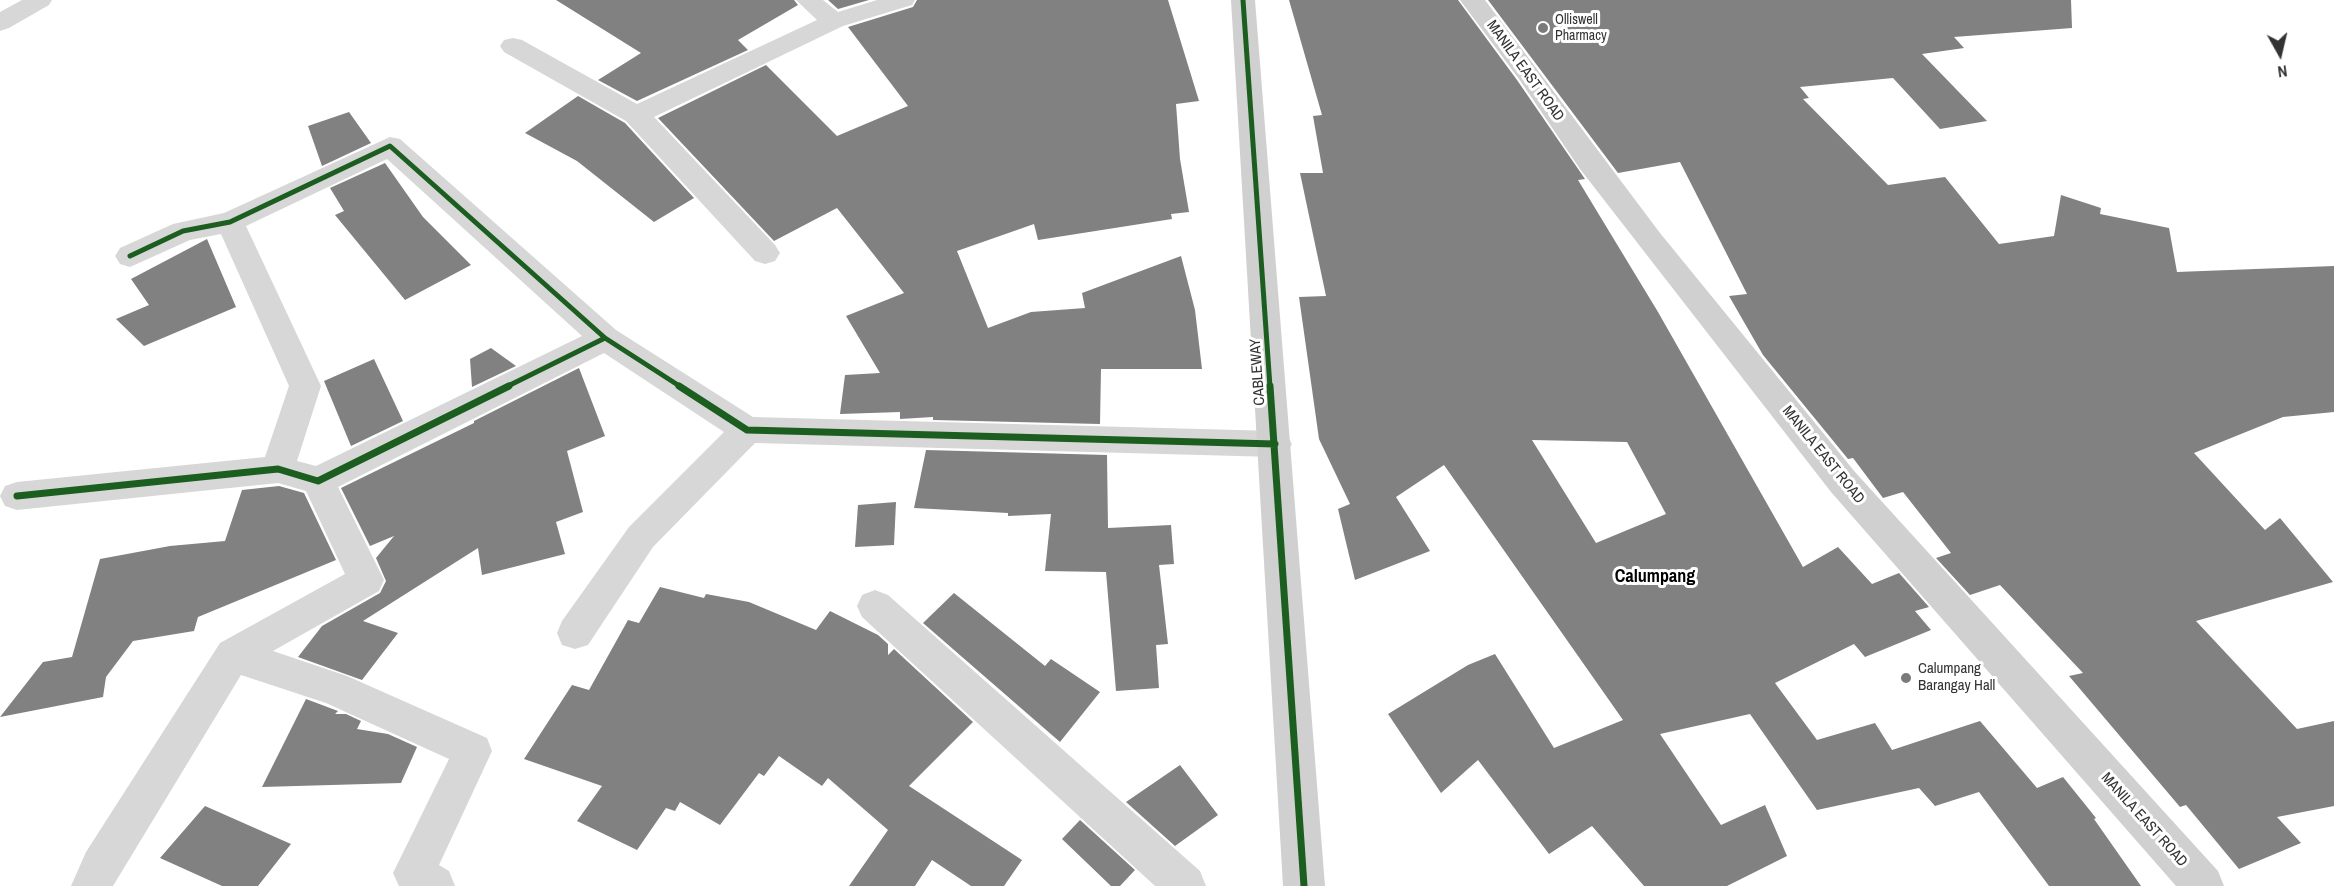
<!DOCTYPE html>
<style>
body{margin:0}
#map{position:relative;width:2334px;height:886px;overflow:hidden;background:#fff;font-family:"Archivo Narrow",sans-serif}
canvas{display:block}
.north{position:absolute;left:2250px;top:24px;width:60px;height:60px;-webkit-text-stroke:4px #fff;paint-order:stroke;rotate:172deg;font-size:16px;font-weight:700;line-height:24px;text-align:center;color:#333}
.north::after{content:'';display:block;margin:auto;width:21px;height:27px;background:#333;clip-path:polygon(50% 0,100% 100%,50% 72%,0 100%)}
</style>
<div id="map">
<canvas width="2334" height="886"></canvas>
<div class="north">N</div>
</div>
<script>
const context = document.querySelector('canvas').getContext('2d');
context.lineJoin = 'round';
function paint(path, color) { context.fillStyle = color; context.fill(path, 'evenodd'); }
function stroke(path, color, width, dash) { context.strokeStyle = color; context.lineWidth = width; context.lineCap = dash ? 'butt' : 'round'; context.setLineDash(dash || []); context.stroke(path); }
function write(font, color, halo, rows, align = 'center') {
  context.font = font + ' "Archivo Narrow",sans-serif'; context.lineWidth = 6; context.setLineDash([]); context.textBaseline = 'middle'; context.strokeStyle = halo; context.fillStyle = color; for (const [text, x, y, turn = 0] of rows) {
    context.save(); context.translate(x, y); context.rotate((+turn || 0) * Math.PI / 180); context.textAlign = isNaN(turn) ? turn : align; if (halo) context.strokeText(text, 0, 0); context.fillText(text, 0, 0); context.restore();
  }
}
paint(new Path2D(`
 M556,0h238l4,5 -60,35 10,10 -111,51 -39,-21 43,-27z
 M828,0h41l-31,9z
 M917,0h251l31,101 -23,3 4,55 9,53 -18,2 1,5 -134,21 -4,-16 -77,27 31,77 43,-16 54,-4 -3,-15 99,-37 14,54 7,59h-101l-1,55 -167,-4v-3l-33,2v-7l-60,2 5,-39 35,-2 -34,-57 58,-23 -67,-85 -63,33 -116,-123 108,-53 71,71 71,-30 -60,-79 65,-20z
 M1289,0h169l59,80 68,99 -7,1 80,132 145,255 35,-20 34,37 27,-11 30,34 -14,4 16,19 -66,27 -11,-13 -79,39 42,57 58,-17 17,27 88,-29 57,67 26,-11 33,41 -2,1 47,67h-92l-70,-94 -44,14 -16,-18 -102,22 -67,-96 -90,20 61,91 44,-20 22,51 -60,30h-83l-52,-60 -43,28 -71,-94 -37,33 -53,-79 80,-49 27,-11 59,94 69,-28 -179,-255 -48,32 34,54 -75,29 -17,-71 12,-5 -31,-65 -20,-142 27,-1 -26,-123h23l-10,-57 9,-1zM1532,440l95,2 39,72 -70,29z
 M1488,0h583l1,28 -118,9 10,11 -42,6 65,67 -47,8 -47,-51 -93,9 9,11 -6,1 85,86 57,-8 54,67 55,-8 7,-41 40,13 -1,6 69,14 8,44 157,-6v146l-51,5 -89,36 71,77 15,-12 53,64 -137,39 101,108 37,-8v85l-57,11 24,26 -62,26 -53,-64 -6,2 -111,-131 14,-3 -83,-88 -30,10 -34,-37 15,-5 -48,-61 -20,6 -30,-40 -5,1 -85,-104 -34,-59 18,-2 -67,-132 -62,11z
 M578,96l47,27 69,75 -40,24 -77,-61 -52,-28z
 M349,112l22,31 -49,23 -14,-40z
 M385,163l38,54 48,48 -66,35 -70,-85 9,-4 -14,-23z
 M207,239l29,68 -92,39 -28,-27 33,-14 -18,-26z
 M491,348l25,18 -44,21 -2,-28z
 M374,359l29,62 -52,25 -27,-65z
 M579,368l26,68 -38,15 16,61 -27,10 9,32 -83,21 -4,-27 -115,73 35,12 -36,47 -64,-23 24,-31 58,-33 6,-12 -10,-23 18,-22 -24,10 -29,-58 133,-65v-2z
 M926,450l181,5 1,73 63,-3 3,39 -15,1 9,79 -12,1 3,43 -43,3 -10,-119 -61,-1 6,-57 -43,2v-3l-94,-5z
 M279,486l25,7 32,67 -138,57 -4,14 -61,10 -27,36 -3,20 -103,20 43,-55 29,-5 28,-98 70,-13 55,-5 17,-51z
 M896,502l-2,43 -39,2 3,-42z
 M660,587l44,11 2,-4 43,8 67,28 14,-19 48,24 10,9v11l6,-6 79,73 -64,64 113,74 -18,26h-33l-39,-26 -17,26h-66l39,-56 -60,-52 -6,8 -43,-30 -15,20 -5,-3 -39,52 -40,-23 -5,9 -9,-3 -29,42 -60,-29 25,-35 -78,-27 48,-74 17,5 39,-70 11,3z
 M954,593l91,73 6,-7 49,33 -40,50 -137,-119z
 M306,699l32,12 -3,3h11l15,7 -4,8 31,5 29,13 -16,36 -139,4z
 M1180,765l38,50 -43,31 -49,-44z
 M205,806l86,38 -33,42h-36l-62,-28z
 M1080,820l55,50 -15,16h-9l-49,-47z`), '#818181');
paint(new Path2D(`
 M22,0h30l-3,5 -40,23 -9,3v-19z
 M796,0h27l15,12 39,-12h38l-3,5 -69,21 -189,91 121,128 5,8 -5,8 -10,3 -10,-3 -129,-140 -122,-69 -4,-6 4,-6 9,-2 9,2 115,64 180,-84z
 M390,137l10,2 216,191 137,87 522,14 12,4 5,9 -5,9 -12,4 -520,-14 -102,104 -65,98 -13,4 -13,-4 -5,-12 5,-12 67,-94 95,-95 -120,-79 -266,134 46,93 -5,11 -106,60 74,25 140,62 5,13 -53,114 10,6 6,15h-56l-6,-13 56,-114 -123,-56 -85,-28 -128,211h-42l15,-34 134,-209 125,-69 -39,-83 -28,-8 -261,27 -12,-4 -5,-10 5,-10 12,-4 248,-25 24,-71 -68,-152 -31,6 -60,27 -10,-3 -5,-8 5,-8 53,-24 51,-11zM387,159l195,177 -266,130 -19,-5 24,-75 -75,-160z
 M875,590l13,5 312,276 6,15h-51l-293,-269 -5,-11 5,-11z`), '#d7d7d7');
paint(new Path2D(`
 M1231,0h24l70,886h-42z
 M1460,0h25l175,233 195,239 363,399 6,15h-48l-345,-394 -251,-323 -61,-90z`), '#d0d0d0');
stroke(new Path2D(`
 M1243,0l27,387
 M130,256l53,-25 47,-9 160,-76 215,192 76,49
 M506,387l99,-49`), '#1b5e20', 5);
stroke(new Path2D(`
 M679,386l68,44 528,14
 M1270,386l34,500
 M17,496l261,-27 40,12 191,-95`), '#1b5e20', 7);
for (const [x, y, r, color] of [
 [1543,28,6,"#7a7a7a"],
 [1906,678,6,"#7a7a7a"]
]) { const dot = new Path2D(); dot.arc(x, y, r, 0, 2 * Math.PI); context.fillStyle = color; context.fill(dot); stroke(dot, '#fff', 2); }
write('14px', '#333', '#fff', [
 ["Olliswell",1555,20],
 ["Pharmacy",1555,36]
], 'left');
write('15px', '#333', '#fff', [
 ["MANILA EAST ROAD",1525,71,54],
 ["CABLEWAY",1258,372,-94],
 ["MANILA EAST ROAD",1823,455,51],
 ["MANILA EAST ROAD",2144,820,48]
]);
write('15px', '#333', '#fff', [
 ["Calumpang",1918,669],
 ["Barangay Hall",1918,686]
], 'left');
write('bold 18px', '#000', '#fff', [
 ["Calumpang",1655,577]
]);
</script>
